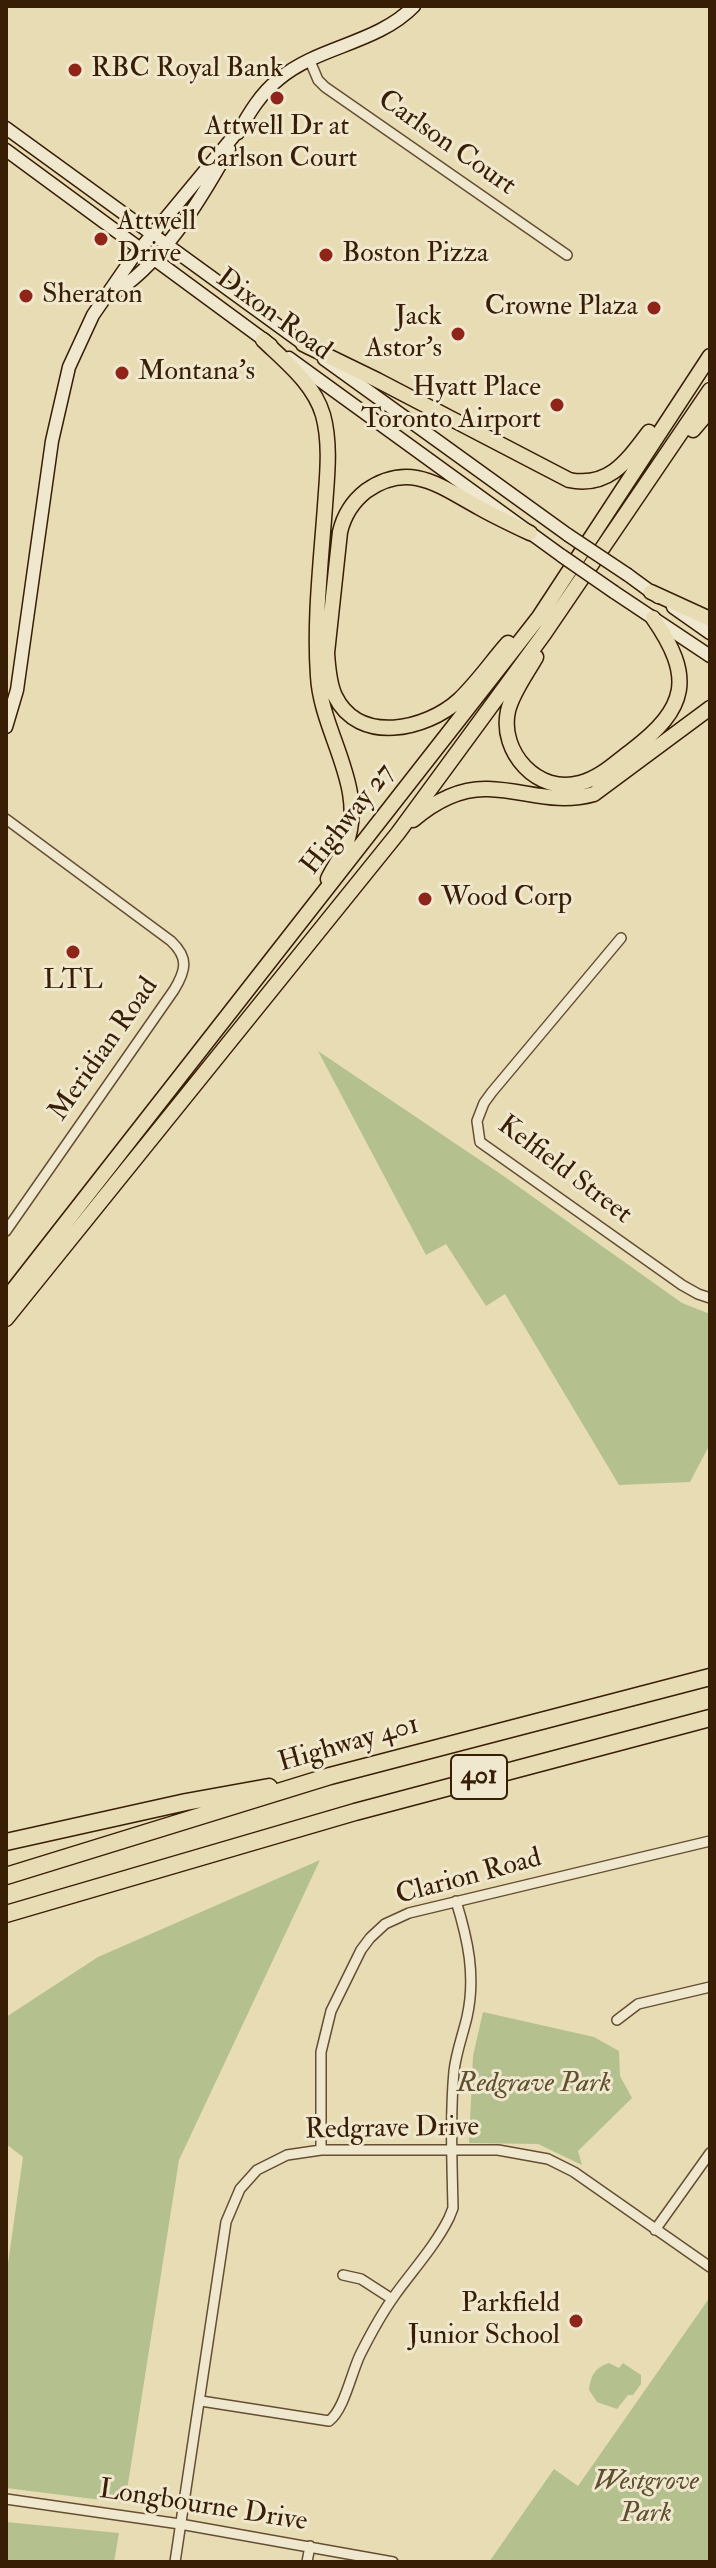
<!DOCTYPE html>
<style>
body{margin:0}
#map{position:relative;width:716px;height:2568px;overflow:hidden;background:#e8dcb4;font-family:"IM FELL Double Pica",serif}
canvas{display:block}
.frame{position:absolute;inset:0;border:8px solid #391e06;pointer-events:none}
</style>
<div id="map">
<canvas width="716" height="2568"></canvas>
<div class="frame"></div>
</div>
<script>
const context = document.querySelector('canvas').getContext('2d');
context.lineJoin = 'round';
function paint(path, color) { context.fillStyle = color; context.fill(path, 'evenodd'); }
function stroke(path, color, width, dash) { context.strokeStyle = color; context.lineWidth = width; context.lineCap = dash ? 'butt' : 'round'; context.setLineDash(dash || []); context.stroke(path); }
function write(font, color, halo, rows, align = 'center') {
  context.font = font + ' "IM FELL Double Pica",serif'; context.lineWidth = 6; context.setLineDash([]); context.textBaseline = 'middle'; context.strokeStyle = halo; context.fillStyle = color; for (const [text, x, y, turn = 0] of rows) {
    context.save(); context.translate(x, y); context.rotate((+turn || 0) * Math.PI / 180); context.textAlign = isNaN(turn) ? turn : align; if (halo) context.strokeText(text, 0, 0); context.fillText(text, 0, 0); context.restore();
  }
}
paint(new Path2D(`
 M318,1051l187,126 177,126 28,11v130l-20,38 -71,3 -114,-191 -19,12 -40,-62 -20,11z
 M320,1860l-141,300 -54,343 -119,-15v-210l17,-121 -17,-13v-127l92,-60z
 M483,2012l111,25 25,14 1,25 12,22 -54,53 4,14 -44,-21 -69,-1 4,-87z
 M710,2297v265h-221l65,-93 24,17z
 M609,2363l10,5 4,-5 18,12v9l-8,11h-5l-11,14 -20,-7 -8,-12c2,-14 5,-22 20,-27z
 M6,2522l113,11 -5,29h-108z`), '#b4c18f');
const street = new Path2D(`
 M310,61l8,19 7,7 242,168
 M6,819l165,122c18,17 15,29 3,49l-168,241
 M621,938l-129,154 -8,11 -7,18 3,21 202,143 16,9 12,4
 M617,2020l21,-16 72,-17
 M321,2150v-98l10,-41 30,-61 9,-12 15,-14 24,-11 301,-72
 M655,2230l55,-77
 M343,2275l18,4 31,20
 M201,2401l128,20c15,-11 22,-47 31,-66 10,-20 22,-42 35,-60 18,-25 40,-49 54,-77l4,-10c-1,-46 -3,-92 1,-137 2,-18 9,-37 13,-54 9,-41 1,-77 -11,-116
 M6,2499l174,25 213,38
 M175,2562l51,-340 14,-33 17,-19 30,-15 34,-5h177l50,9 26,13 136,95
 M307,2562l3,-16`);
const secondary = new Path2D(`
 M6,128l303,220
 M238,133c11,-20 23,-40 41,-54 39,-33 98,-35 135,-73
 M6,150l265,195
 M108,297c53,-31 92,-96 121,-148
 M289,358l273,198
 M324,359l244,176
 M628,575l30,22
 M614,592l96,64
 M673,607l37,26
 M6,727l11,-37 35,-249 17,-74 24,-52 38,-55 111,-134`);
const primary = new Path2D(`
 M263,340c23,22 51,44 60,75 8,29 4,62 2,91 -4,56 -11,114 -7,170 3,58 51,112 27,171 -4,11 -12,21 -17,32
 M303,344l74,36 192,100c40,8 58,-19 80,-48
 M693,430l17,-20
 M651,592l59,27
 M508,643c-16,18 -31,40 -49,57 -33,30 -100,45 -124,-4 -6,-12 -7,-29 -8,-43l13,-121c4,-17 12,-30 26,-41 44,-31 75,-4 114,17 16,9 33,17 50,25
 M536,657c-9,16 -24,36 -28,54 -9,41 30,84 72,72 20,-5 35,-20 51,-32 57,-43 63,-74 22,-133
 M413,820c21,-18 47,-32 75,-31 38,1 66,16 106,5l116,-86
 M6,1299l533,-682 171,-261
 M6,1319l392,-486 146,-199 166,-244`);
const highway = new Path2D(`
 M6,1842l180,-40 83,-15
 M6,1876l324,-100 380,-99
 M6,1914l349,-102 355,-94`);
stroke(street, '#654e32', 12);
stroke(secondary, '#391e06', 15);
stroke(primary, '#391e06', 17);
stroke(highway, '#391e06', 19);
stroke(street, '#f0e8ce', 9);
stroke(secondary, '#f0e8ce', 12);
stroke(primary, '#e8dcb4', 14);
stroke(highway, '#e8dcb4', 16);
const secondaryBridge = new Path2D(`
 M568,535l60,40
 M562,556l52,36`);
stroke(secondaryBridge, '#391e06', 15, []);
stroke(secondaryBridge, '#f0e8ce', 12);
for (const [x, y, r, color] of [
 [75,70,8,"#8f2418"],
 [277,98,8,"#8f2418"],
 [101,239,8,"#8f2418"],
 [326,255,8,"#8f2418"],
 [26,296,8,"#8f2418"],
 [654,308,8,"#8f2418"],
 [458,334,8,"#8f2418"],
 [122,373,8,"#8f2418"],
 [557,405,8,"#8f2418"],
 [425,899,8,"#8f2418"],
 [73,952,8,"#8f2418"],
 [576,2321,8,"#8f2418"]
]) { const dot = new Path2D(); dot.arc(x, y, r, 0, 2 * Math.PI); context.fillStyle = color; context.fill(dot); stroke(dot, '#f0e8ce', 3); }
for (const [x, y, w] of [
 [479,1777,56]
]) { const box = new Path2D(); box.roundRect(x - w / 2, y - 22, w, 44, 6); context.fillStyle = '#f0e8ce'; context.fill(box); stroke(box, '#391e06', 2); }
write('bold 26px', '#391e06', null, [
 ["401",479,1777]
]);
write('28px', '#391e06', '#f0e8ce', [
 ["RBC Royal Bank",91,70],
 ["Attwell Dr at",277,128,"center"],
 ["Carlson Court",277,160,"center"],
 ["Attwell",117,223],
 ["Drive",117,255],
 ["Boston Pizza",342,255],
 ["Sheraton",42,296],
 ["Crowne Plaza",638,308,"right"],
 ["Jack",442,318,"right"],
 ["Astor's",442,350,"right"],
 ["Montana's",138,373],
 ["Hyatt Place",541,389,"right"],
 ["Toronto Airport",541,421,"right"],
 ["Wood Corp",441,899],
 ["LTL",73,982,"center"],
 ["Parkfield",560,2305,"right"],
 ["Junior School",560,2337,"right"]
], 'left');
write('28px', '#391e06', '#f0e8ce', [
 ["Carlson Court",446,144,35],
 ["Dixon Road",273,316,36],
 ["Highway 27",349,820,-52],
 ["Meridian Road",105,1050,-55],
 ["Kelfield Street",564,1171,37],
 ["Highway 401",349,1745,-16],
 ["Clarion Road",469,1878,-15],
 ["Redgrave Drive",392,2130,-1],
 ["Longbourne Drive",203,2507,9]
]);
write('italic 28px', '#5e4f2f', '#f0e8ce', [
 ["Redgrave Park",534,2085],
 ["Westgrove",646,2483],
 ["Park",646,2515]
]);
</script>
